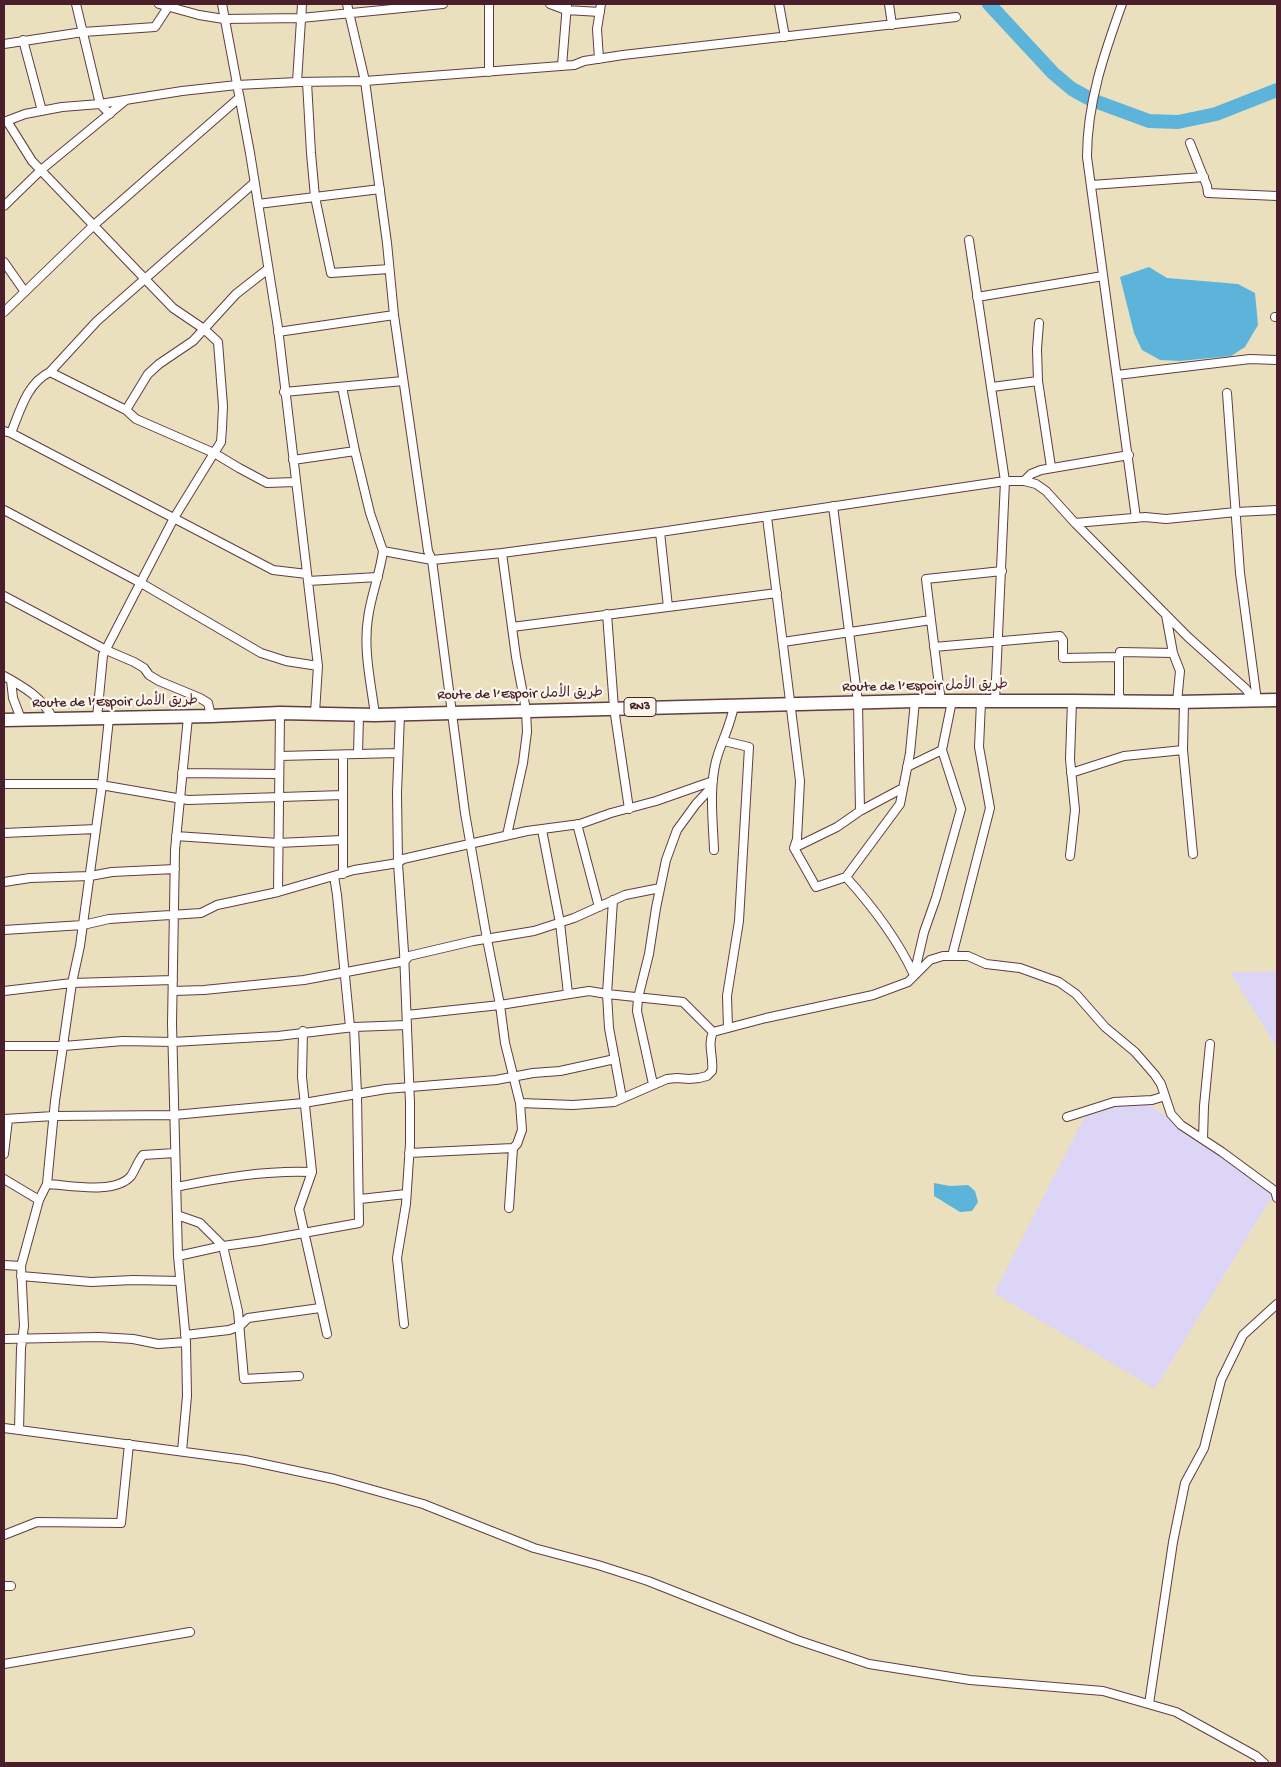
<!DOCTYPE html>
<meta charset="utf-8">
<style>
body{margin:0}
#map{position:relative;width:1281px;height:1767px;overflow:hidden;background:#ebe0be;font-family:"Gochi Hand",sans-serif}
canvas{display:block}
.frame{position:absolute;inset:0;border:5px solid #4a1f2b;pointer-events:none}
</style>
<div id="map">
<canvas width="1281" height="1767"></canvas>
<div class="frame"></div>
</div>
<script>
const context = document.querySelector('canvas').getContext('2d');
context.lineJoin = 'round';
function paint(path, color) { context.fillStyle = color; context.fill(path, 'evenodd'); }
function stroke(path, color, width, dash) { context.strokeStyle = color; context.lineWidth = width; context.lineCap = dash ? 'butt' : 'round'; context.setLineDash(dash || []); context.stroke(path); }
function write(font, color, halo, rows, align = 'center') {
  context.font = font + ' "Gochi Hand","Playpen Sans Arabic",sans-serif'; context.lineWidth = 4.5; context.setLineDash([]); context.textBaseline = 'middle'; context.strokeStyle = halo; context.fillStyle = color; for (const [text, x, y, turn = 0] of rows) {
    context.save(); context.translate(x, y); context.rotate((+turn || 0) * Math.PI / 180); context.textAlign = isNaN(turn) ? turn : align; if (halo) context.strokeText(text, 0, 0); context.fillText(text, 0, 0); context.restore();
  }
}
paint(new Path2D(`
 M1277,971v77l-45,-73 1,-3z
 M1146,1102l128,91 -119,196 -161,-96 90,-175 13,-8z`), '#ddd5f6');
paint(new Path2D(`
 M1149,267l18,11 71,6 17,9 3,32 -13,22 -14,9 -51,5 -20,-1 -18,-10 -8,-17 -14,-56z
 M934,1183l16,3 18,-1 7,6 3,11 -6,9 -12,1 -26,-16z`), '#5db4da');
stroke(new Path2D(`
 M989,4l64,69 19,16 20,11 57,21 29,1 38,-8 61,-24`), '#5db4da', 14);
const minor = new Path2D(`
 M76,4l24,100 10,10
 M159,4l40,11 25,4 77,-1 142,-14
 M222,4l28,149 28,175 40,338 -3,47
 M347,4l18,77 22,162 7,72 34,236 4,9 33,253 22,126 13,66 5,38 15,60 2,27 -5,14 -4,4 -4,60
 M489,4v68
 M550,4l16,6 34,2
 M779,4l6,33
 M889,4l3,21
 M1122,4c-18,50 -35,99 -35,153l49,361
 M23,40l19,71
 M4,44l79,-12 72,-5 15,-23
 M599,59l-2,-30 4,-25
 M562,66l5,-62
 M297,82l5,-78
 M307,82l4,71 4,44 16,76 58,-4
 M7,121l25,40 113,118 28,29 31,21 14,13 5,64 -1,22 -1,14 -7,11 -78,-34 -10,-9 -76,-38
 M4,122l21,-8 37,-7 38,-3 82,-13 55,-6 60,-3 68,-1 209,-16 10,-4 39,-6 333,-38
 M1190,143l17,43 1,7 69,3
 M1091,185l113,-8
 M258,204l122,-15
 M4,206l37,-36 85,-70
 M969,240l36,241 -10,220
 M4,262l21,30
 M977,297l126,-21
 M4,312l90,-87 145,-127
 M1275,317h2
 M1039,323l-2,26 1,32 13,86
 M278,332l116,-17
 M1117,375l133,-16 27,1
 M342,387l13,64 15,62 13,38
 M992,387l46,-6
 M284,392l119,-11
 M1227,393l13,180 17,128
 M126,410l22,-36 11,-10 34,-23 43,-47 32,-25
 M4,431l7,2 262,137 34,4
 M11,433c9,-22 16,-50 39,-61l47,-51 157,-138
 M293,460l62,-9
 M1024,481l7,-7 10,-4 88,-15
 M833,506l25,196 2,109
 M4,510l137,73 120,70 25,8 32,5
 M767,517l33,264 -3,58 -3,9 22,39 30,-10 54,-73 10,-51 5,-52
 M1075,523l70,-6 21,2 70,-7 41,-2
 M660,532l8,75
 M502,553l14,104 10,53 1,22 -4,31 -16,72
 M308,581l70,-4
 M4,596l102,54 28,12 10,6 5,7 10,6 41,17 8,5 3,13
 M607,614l7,94 15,101
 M1166,615l7,38
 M512,627l265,-34
 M783,642l148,-22
 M934,647l126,-11 3,4v18l56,-1 1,-5 53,1 7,18 -3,31
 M1119,657v37l2,8
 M4,676c20,11 39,22 49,43
 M11,680l2,18 8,21
 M941,702l-15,-123 76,-8
 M1184,702l-1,48 10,104
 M400,714l-3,79 1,70 6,89 6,151v41l-4,60 -9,54 7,66
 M375,715c-4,-32 -12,-65 -7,-97 3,-23 12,-44 15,-67l49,9 70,-7 158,-21 345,-51h19l12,3 10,7 29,32 113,114 58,52 8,12
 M97,718l6,-63 71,-137 40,-65 25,15 28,15 28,-1
 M724,741l25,6 -10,174 -12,75 1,32
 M358,754l1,-39
 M280,756l118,-3
 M907,767l35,-17
 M182,773l97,1
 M1071,773l53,-17 59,-6
 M4,784h91l93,16 155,-5
 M577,824l22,83
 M542,830l18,93 8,71
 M4,833l92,-4
 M176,836l102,7 64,-3
 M794,848l43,-21 23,-16 43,-23
 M714,850c-1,-28 -5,-61 2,-89 5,-19 15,-36 18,-56
 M1070,856l5,-46 -5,-51 2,-58
 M343,874v-119
 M334,876l3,19 13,132
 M846,877c27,30 51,61 68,98
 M4,882l26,-4 60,-2 22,-4 63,-3
 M278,892l2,-179
 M613,900l-6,94 2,34 13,70
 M4,930l79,-5 26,-6 92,-6 16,-8 61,-13 76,-22 44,-7 5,-4 124,-28 53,-7 31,-11 45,-12 57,-20
 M952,956l38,-148 -11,-61 2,-45
 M914,975l10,-43 12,-34 25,-89 -19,-59 10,-49
 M4,991l68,-8 101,-3
 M173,991l31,-1 100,-10 101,-19 4,-5 64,-15 61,-10 40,-13 51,-23 35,-7
 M407,1015l93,-10 89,-14 18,3 76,8 30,30
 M303,1031l-1,46 10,95 -13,37 28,125
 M4,1046h60l59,-5 50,1 105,-6 76,-9 53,-2
 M653,1084l-16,-73 1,-13 11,-44 7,-46 10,-48 11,-30 19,-26 13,-14 4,-9
 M520,1103l53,2 41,-3 53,-23 10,-1 12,1 10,-1 8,-2 5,-5c2,-14 -5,-26 1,-39l53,-14 107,-23 35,-13 22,-22 13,-4h25l18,8 34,4 39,14 17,12 29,33 30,25 20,23 6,9 10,30 10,11 41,27 53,39 2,7
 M1067,1117l47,-15 38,-2 13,-4
 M4,1119l50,-3 120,-1 130,-12 82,-14 110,-9 37,-7 27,-2 55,-12
 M1203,1139l1,-33 6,-62
 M409,1153l104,-5
 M4,1154l4,-35
 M4,1179l35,21
 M47,1184c22,1 68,11 84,-8 4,-6 7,-15 12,-21l32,-2
 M176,1187c45,-9 90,-17 136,-15
 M360,1199l46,-5
 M177,1215l23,8 23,23 15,65 6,68 55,-3
 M178,1256l45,-10 36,-5 100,-18 -2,-129 -3,-67
 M4,1265l17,1 3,60 -3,22 -2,82
 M21,1266l18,-66 8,-16 8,-83 17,-118 8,-37 22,-161 7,-67
 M21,1276l70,6 42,-2 47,1
 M185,1335l44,-5 11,-4 8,-8 72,-10
 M4,1339l95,-2 34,2 25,5 28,-2
 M4,1428l241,32 89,19 89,25 111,44 64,17 50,16 149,59 72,24 101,16 133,11 73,21 80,44 8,7
 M182,1451l5,-55 -1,-54 -8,-86 -6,-232 3,-174 13,-133
 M4,1535l33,-13 84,1 8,-79
 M4,1586h7
 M4,1664l186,-32
 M1149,1704l24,-162 12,-59 19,-35 17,-68 22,-45 34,-31`);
const trunk = new Path2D(`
 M4,720l207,-4 69,-3 95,2 540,-14h157l105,1 100,-2`);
stroke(minor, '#623c41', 10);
stroke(trunk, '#623c41', 15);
stroke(minor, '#fff', 8);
stroke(trunk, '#fff', 12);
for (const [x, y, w] of [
 [640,707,32]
]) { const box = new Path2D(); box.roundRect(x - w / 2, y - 9.5, w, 19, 4); context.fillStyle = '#fbf7ec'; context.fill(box); stroke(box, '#4a1f2b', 1); }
write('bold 12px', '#4a1f2b', null, [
 ["RN3",640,707]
]);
write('14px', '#4a1f2b', '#fbf7ec', [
 ["Route de l’Espoir طريق الأمل",925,687,-1],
 ["Route de l’Espoir طريق الأمل",520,695,-1],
 ["Route de l’Espoir طريق الأمل",115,703,-1]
]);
</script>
